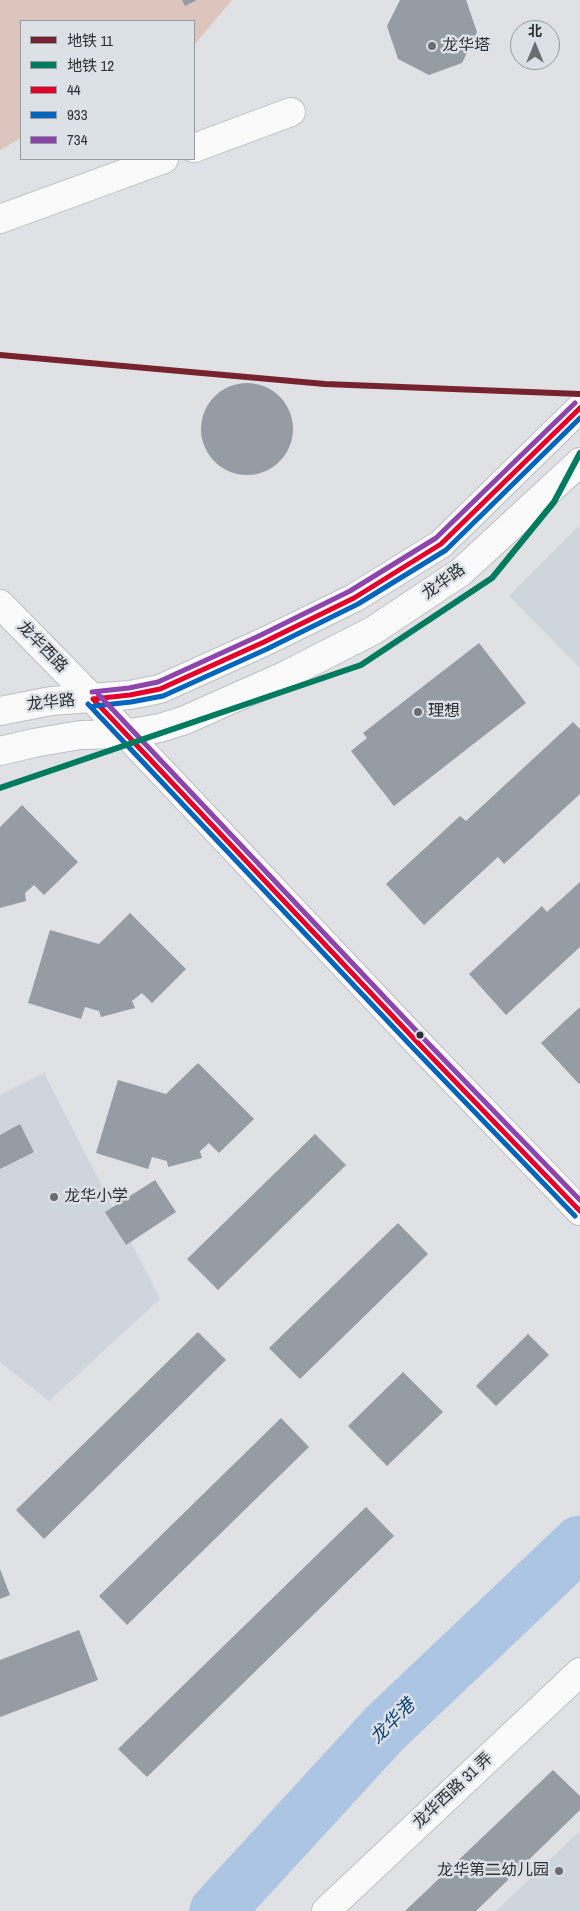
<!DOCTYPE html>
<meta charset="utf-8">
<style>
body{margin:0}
#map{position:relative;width:580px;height:1911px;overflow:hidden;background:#dfe1e4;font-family:"Archivo Narrow","Noto Sans SC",sans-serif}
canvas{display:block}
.legend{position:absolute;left:20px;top:20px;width:175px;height:140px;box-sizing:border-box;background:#dce1e7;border:1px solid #969a9f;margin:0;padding:6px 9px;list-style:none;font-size:15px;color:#2d2f32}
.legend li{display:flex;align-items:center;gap:10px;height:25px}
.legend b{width:25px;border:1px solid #969a9f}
.north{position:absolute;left:510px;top:20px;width:50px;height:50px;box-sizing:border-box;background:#dce1e7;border:1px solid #969a9f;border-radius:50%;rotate:0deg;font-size:14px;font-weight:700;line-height:20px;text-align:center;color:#2d2f32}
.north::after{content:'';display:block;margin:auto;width:18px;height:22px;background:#6b6d70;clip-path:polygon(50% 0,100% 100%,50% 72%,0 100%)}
</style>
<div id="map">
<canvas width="580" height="1911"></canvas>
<ul class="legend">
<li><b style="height:6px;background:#76232f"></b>地铁 11</li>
<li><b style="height:6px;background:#007b5f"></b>地铁 12</li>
<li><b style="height:6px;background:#e4002b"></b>44</li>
<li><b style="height:6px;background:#0065bd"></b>933</li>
<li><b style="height:6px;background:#8e44ad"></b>734</li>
</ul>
<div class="north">北</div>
</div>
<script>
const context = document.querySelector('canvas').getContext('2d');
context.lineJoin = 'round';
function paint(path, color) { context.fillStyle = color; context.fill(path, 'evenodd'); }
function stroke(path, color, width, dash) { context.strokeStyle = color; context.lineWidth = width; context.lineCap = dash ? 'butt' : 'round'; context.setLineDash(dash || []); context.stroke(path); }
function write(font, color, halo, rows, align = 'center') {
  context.font = font + ' "Archivo Narrow","Noto Sans SC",sans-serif'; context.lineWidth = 5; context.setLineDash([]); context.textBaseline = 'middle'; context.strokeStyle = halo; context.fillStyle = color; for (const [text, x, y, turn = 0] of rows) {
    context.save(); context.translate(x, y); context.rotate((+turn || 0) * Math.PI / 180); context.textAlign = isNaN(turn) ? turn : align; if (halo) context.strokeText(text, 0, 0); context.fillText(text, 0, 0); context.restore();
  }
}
paint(new Path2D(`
 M580,525v143l-71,-72z
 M44,1073l116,226 -111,102 -49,-39v-267z
 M580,1831v80h-84z`), '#ced5dd');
paint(new Path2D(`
 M0,0h232l-38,45v-24h-173v117l-21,12z`), '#ddc5be');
stroke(new Path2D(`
 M217,1911l167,-182 196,-186`), '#abc5e3', 55);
paint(new Path2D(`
 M182,0h15l-12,6z
 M400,0h66l11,32 -15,31 -33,12 -31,-16 -11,-33z
 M201 429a46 46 0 1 1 92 0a46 46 0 1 1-92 0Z
 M479,643l47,60 -132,103 -43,-55 16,-13 -4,-5z
 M573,722l7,7v65l-76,70 -6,-7 -74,68 -38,-41 74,-68 6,5z
 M22,805l56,57 -34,33 -10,-10 -9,8 1,8 -26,7v-81z
 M580,882v65l-74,68 -37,-41 73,-68 5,6z
 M130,913l56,56 -34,34 -10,-10 -10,8 3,7 -34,9 -2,-6 -14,-4 -4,12 -53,-16 22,-73 49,14z
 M580,1007v76l-1,1 -38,-41z
 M198,1063l56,56 -35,34 -10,-10 -9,8 2,7 -34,9 -1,-6 -15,-4 -4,12 -52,-16 22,-73 48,14z
 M20,1124l14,28 -34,17v-34z
 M315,1134l31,31 -128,125 -31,-31z
 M155,1180l21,32 -50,33 -21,-33z
 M398,1223l30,31 -128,125 -31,-31z
 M198,1332l28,28 -182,179 -28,-29z
 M528,1334l21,21 -53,51 -20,-20z
 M403,1372l40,40 -56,54 -39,-40z
 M281,1418l28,29 -182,178 -28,-29z
 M366,1507l28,29 -247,241 -29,-28z
 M0,1569l10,26 -10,4z
 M79,1630l19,50 -98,37v-57z
 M553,1770l27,26v14l-104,101h-71z`), '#959ca4');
const street = new Path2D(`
 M194,148l97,-36
 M0,219l164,-60
 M326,1911l254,-239`);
const secondary = new Path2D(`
 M0,604l93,95 326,345 161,167
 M0,711l51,-10 79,-6 30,-6 104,-47 90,-44 87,-54 139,-136
 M0,751l34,-8 46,-8 45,-1 35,-6 25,-8 99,-44 90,-46 87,-58 119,-110`);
stroke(street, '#bebfc2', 30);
stroke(secondary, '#bebfc2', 30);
stroke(street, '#fafafb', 28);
stroke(secondary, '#fafafb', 28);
stroke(new Path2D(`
 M93,699l326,345 161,167
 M93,699l37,-4 30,-6 104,-47 90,-44 87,-54 139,-136`), '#e4002b', 5);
stroke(new Path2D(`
 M88,704l326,345 161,167
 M94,706l37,-4 32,-6 104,-47 91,-45 88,-54 134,-132`), '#0065bd', 5);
stroke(new Path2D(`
 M92,692l37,-4 29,-6 103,-47 89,-44 86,-53 139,-135
 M98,694l326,345 156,161`), '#8e44ad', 5);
stroke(new Path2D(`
 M0,355l325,29 255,10`), '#76232f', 6);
stroke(new Path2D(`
 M0,788l361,-123 131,-87 62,-76 26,-49`), '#007b5f', 6);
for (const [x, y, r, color] of [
 [432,46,5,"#6b6d70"],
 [418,712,5,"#6b6d70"],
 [420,1035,4.5,"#2d2f32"],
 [54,1197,5,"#6b6d70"],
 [559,1871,5,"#6b6d70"]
]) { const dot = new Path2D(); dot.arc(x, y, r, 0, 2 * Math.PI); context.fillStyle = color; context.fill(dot); stroke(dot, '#dce1e7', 2); }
write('16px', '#2d2f32', '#dce1e7', [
 ["龙华塔",442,46],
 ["理想",428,712],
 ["龙华小学",64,1197],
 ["龙华第二幼儿园",549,1871,"right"]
], 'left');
write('16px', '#2d2f32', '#dce1e7', [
 ["龙华路",444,582,-36],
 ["龙华西路",42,647,46],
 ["龙华路",51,703,-6],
 ["龙华西路 31 弄",453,1791,-43]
]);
write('italic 18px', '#0d4174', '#dce1e7', [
 ["龙华港",393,1722,-45]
]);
</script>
